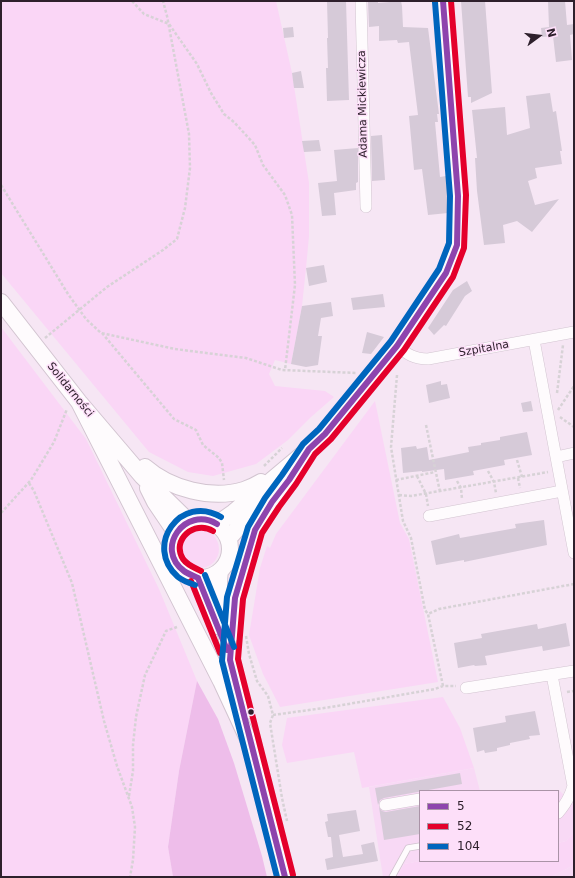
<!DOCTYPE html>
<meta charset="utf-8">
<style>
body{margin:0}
#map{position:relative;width:575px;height:878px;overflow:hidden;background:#f6e6f4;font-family:"DejaVu Sans",sans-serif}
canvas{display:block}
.frame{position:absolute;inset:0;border:2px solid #2e202c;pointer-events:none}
.legend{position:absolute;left:419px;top:790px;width:140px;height:72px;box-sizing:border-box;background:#fddff9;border:1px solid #aa93a7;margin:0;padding:5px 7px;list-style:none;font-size:12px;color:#2e202c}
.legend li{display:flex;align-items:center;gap:8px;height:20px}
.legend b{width:20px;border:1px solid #aa93a7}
.north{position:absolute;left:519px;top:16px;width:40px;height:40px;-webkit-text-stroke:3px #fddff9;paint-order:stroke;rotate:75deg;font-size:11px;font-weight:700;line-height:16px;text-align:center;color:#2e202c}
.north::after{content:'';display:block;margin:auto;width:14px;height:18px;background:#2e202c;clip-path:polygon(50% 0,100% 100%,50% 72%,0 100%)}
</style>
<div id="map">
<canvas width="575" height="878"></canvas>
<div class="frame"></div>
<ul class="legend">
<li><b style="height:5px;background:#8e44ad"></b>5</li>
<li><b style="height:5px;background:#e4002b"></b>52</li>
<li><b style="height:5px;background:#0065bd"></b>104</li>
</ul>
<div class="north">N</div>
</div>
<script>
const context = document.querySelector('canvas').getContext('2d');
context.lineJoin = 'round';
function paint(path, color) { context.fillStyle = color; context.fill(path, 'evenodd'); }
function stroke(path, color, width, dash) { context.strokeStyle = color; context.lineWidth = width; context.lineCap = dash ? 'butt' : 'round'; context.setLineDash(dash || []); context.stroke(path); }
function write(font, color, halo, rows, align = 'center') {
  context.font = font + ' "DejaVu Sans",sans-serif'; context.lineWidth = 3; context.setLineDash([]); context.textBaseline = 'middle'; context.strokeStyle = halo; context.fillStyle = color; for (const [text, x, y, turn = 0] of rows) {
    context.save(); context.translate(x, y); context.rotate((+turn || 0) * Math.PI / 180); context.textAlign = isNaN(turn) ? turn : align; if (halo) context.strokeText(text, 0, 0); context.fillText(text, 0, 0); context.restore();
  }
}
paint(new Path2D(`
 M474,768l6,23h-60v70l-16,3 -7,13h-14l-14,-90z
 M559,790l15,15v27l-8,9 -8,2v-52h-4z
 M574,865v12h-23z`), '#f8d9f5');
paint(new Path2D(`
 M1,1h275l16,72 17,110v53l-3,32 -4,38 -11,58 -16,-4 -6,14 6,12 50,5 9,6 -23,20 -23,23 -32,24 -43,12 -25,-4 -39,-20 -148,-179z
 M1,327l85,112 73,150 38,92 -18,90 -11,76 5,30h-172z
 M375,401l25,122 9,16 29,143 -158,25 -17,-33 -14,-39 11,-67 7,-22 3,2 6,-14z
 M181 549a19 19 0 1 1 38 0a19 19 0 1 1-38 0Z
 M443,697l17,31 14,40 -112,20 -8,-36 -67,11 -5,-18 5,-27z
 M574,832v33l-23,12h-154l7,-13 16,-3h138v-18l8,-2z`), '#fad6f6');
paint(new Path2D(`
 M197,681l21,38 16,44 28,93 5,21h-94l-5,-30 11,-76z`), '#eebdea');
paint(new Path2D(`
 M327,1h19l3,99 -22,1 -1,-33h2l-1,-30h1z
 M378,1v2l23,-2 1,5 1,21 25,1 11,86h-2l1,8h-3l5,55 6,-1 2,24v13l-20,2 -6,-46 -8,1 -5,-54 9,-1 -9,-73 -11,1 -1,-3 -18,1v-15l-10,1 -1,-25z
 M461,1h24l7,92 -21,10v-6h-3z
 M548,1h17l2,24 7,-1v10l-4,1 2,25 -16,2 -3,-26 -11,1 -1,-9 8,-1z
 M293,27l1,10 -10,1 -1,-10z
 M301,71l3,17h-10l-2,-15z
 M550,93l3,19 3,-1 6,40h-2l2,13 -27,4 2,10 -9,3 7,24 24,-6 -27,33 -15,-11 -14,4 2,18 -21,2 -7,-54 -2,-33h2l-5,-48 33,-3 2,28 23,-7 -4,-32z
 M382,135l3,45 -13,1 -1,-45z
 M319,140l2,11 -17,1 -2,-11z
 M358,148v34l-2,1v7l-22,3 2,22 -14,1 -4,-33 19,-2 -3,-31z
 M324,265l3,17 -18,4 -3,-18z
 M467,281l5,10 -7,5 -19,30 -2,-1 -10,10 -6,-7 25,-38z
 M383,294l2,13 -32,3 -2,-12z
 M331,302l2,14 -12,2 -3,18h4l-4,29 -12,2 -15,-3 11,-58z
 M367,332l17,5 -13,17 -9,-1z
 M441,381v4l6,-1 3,14 -21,5 -3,-18z
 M531,401l2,10 -10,1 -2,-9z
 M527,432l5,23 -28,5 1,5 -32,6 1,4 -29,5 -1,-11 -22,3v-1l-19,2 -2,-25 15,-2 1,3 10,-2 2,13 40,-8 -1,-5 13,-2v-2l19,-3v-3z
 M544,520l3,25 -83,17v-2l-28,5 -5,-24 28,-7 1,4 56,-10 -1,-4z
 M566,623l4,23 -27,5 -1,-5 -57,10 2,9 -12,1 -1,-1 -16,3 -4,-25 28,-5 -1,-4 56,-10 1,5z
 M535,711l5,24 -11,1 1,3 -20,4v2l-13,3v3l-12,2 -1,-3 -7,2 -4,-24 33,-6 -1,-6z
 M460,773l2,11 -78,14 -4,2 -2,5 -3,-17z
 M420,806v28l-36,6 -5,-33 3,4 4,1z
 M356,810l4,21 -21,4 4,22 20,-3 -2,-9 13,-3 4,19 -51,9 -2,-11 8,-2 -2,-20h-3l-3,-15 3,-1 -1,-7z`), '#d6cad8');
const lane = new Path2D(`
 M392,877l16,-29 12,-2`);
const street = new Path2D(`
 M361,1l5,206
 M534,340l40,213
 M397,346c10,8 17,13 31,13l146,-27
 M556,457l18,-4
 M429,516l133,-25
 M552,675l21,111c-3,11 -7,18 -15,27
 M466,688l108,-17
 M385,805l35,-6`);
const secondary = new Path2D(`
 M1,302l78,100 63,74 47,46
 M79,402l142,279 32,69
 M145,467c25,22 67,33 99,23 6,-2 12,-5 17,-8
 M148,488l7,14 21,31
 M172 549a29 29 0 1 1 58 0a29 29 0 1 1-58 0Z
 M217,524l17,-12 75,-63 16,-15 72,-88 49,-73 11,-28 1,-49 -15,-195
 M229,538l37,-42
 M220,571c-3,19 1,34 4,52 5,30 12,60 20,89
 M198,578l19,48
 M232,634l3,-36 20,-68 17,-28 17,-22 11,-17
 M251,741l34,136`);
stroke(lane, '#d2c4d0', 7);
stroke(street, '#d2c4d0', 12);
stroke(secondary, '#d2c4d0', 18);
stroke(new Path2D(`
 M132,1l12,13 25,10 28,40 14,29 13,21 10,8 21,23 8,20 22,30 7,20 3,70 -10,85
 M1,185l67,109 18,25 15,14 74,16 71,9 36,12 75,3
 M102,333l72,86 22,11 7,15 16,13 3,5 2,17
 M45,338l62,-51 56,-37 14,-11 8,-31 5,-40 -1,-34 -22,-118 -4,-15
 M397,375l-6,72 12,74 8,17 14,72 3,4
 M557,393l6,-48
 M558,410l16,-24
 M560,417l14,10
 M426,425l14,67
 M517,460l5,17
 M264,466l18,-18
 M488,471l6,11 2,11
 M417,476l9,18 2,12
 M518,478l2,10
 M396,480l39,-8
 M457,481l4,7 1,11
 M29,483l5,8 38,92 32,138 13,45 15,41 3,20 -2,33 -3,17
 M399,495l12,1 137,-24
 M1,513l30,-33 23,-38 13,-33
 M246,636l3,18 8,27 11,15 5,19 -3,8 12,75 5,23
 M443,686l-15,-72 11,-5 135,-25
 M567,692l7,-1
 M273,715l58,-8 104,-18 8,-3h13
 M129,796l4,-25v-26l3,-28 9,-42 21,-44 11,-4`), '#d7d2d6', 2.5, [3, 2]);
stroke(lane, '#fefbfd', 5.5);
stroke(street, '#fefbfd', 11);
stroke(secondary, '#fefbfd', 16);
stroke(new Path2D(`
 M198,578l29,72
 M198,578c-4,-2 -10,-4 -14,-7 -30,-22 1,-66 33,-47
 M285,877l-55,-217 5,-62 20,-68 17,-28 17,-22 20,-31 16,-15 72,-88 49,-73 11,-28 1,-49 -15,-195`), '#8e44ad', 6);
stroke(new Path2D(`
 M201,571c-6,-3 -14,-6 -18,-12 -12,-19 11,-39 30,-28
 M191,581l29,72
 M293,875l-55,-216 5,-60 19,-66 17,-26 17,-23 19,-30 16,-15 73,-89 49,-73 11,-29 2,-53 -15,-194`), '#e4002b', 6);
stroke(new Path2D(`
 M205,575l29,72
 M195,585c-6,-2 -12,-4 -17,-8 -35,-31 3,-84 43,-60
 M277,877l-55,-216 5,-64 21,-70 17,-29 17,-23 21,-31 16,-15 72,-88 48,-72 10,-26 1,-47 -15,-194`), '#0065bd', 6);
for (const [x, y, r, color] of [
 [251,712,3.5,"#2e202c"]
]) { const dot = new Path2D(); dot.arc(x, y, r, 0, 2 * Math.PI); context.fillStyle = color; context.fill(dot); stroke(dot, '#fddff9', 1.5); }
write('11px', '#2e202c', '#fddff9', [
 ["Adama Mickiewicza",363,104,-91],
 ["Szpitalna",484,349,-10],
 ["Solidarności",70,390,51]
]);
</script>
